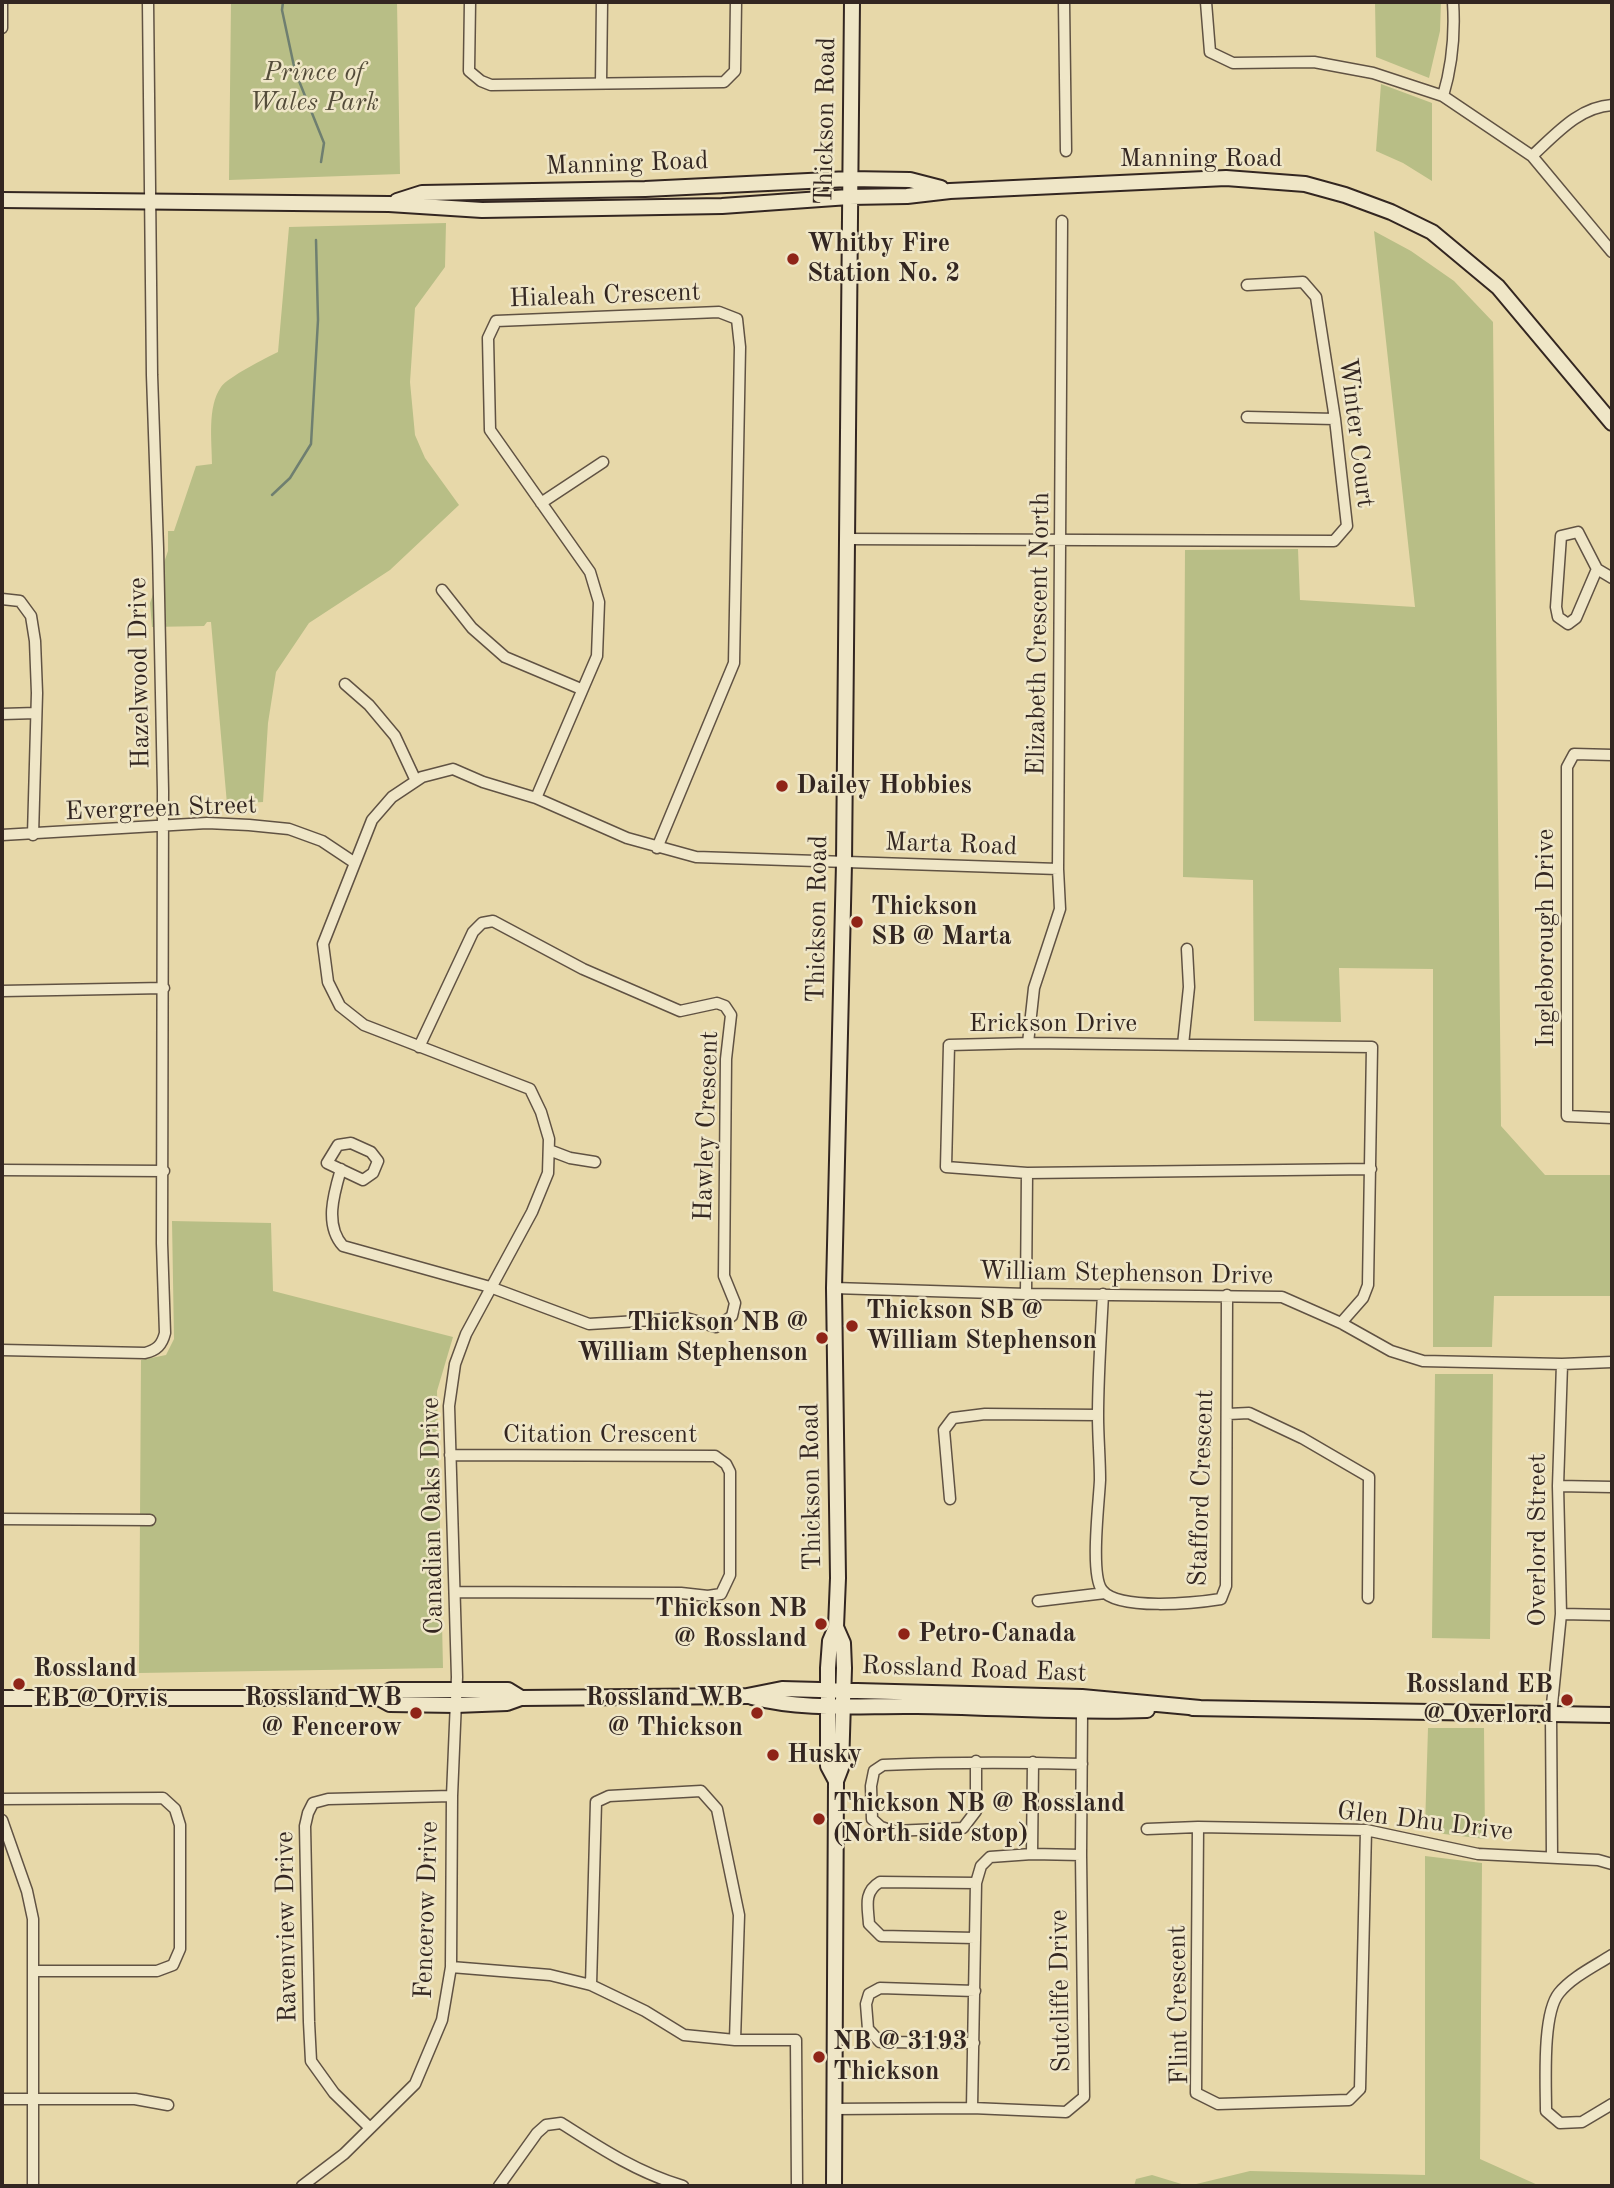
<!DOCTYPE html>
<style>
body{margin:0}
#map{position:relative;width:1614px;height:2188px;overflow:hidden;background:#e7d8a9;font-family:"Old Standard TT",serif}
canvas{display:block}
.frame{position:absolute;inset:0;border:4px solid #332621;pointer-events:none}
</style>
<div id="map">
<canvas width="1614" height="2188"></canvas>
<div class="frame"></div>
</div>
<script>
const context = document.querySelector('canvas').getContext('2d');
context.lineJoin = 'round';
function paint(path, color) { context.fillStyle = color; context.fill(path, 'evenodd'); }
function stroke(path, color, width, dash) { context.strokeStyle = color; context.lineWidth = width; context.lineCap = dash ? 'butt' : 'round'; context.setLineDash(dash || []); context.stroke(path); }
function write(font, color, halo, rows, align = 'center') {
  context.font = font + ' "Old Standard TT",serif'; context.lineWidth = 5; context.setLineDash([]); context.textBaseline = 'middle'; context.strokeStyle = halo; context.fillStyle = color; for (const [text, x, y, turn = 0] of rows) {
    context.save(); context.translate(x, y); context.rotate((+turn || 0) * Math.PI / 180); context.textAlign = isNaN(turn) ? turn : align; if (halo) context.strokeText(text, 0, 0); context.fillText(text, 0, 0); context.restore();
  }
}
paint(new Path2D(`
 M231,2h166l3,172 -171,6z
 M1375,2h66l-1,29 -11,47 -53,-21z
 M1381,84l51,19v78l-29,-18 -27,-12z
 M446,223l-1,44 -30,41 -5,74 5,53 10,23 34,47 -69,65 -81,53 -33,49 -8,51 -5,79 -36,2 -16,-182h-4l-3,4 -52,1 -2,-24 18,-52v-20h6l22,-65 16,-2c0,-23 -5,-57 9,-77 7,-10 45,-29 57,-35l11,-125z
 M1374,231l37,20 43,30 39,41 8,804 44,49h67v121h-118l-2,51h-59v-378l-94,-1 2,54 -87,-1 -1,-141 -70,-3 2,-327 113,-1 2,51 115,7z
 M172,1221l99,2 2,68 180,46 -16,54 6,277 -304,5 2,-313 25,-5 8,-16z
 M1435,1374h58l-3,265 -58,-1z
 M1428,1728h56l1,111 -41,-5 -19,-6z
 M1425,1856l57,7 -2,296 60,27h-352l62,-15 175,4z
 M1152,2175l36,11h-54l2,-7z`), '#b8be86');
stroke(new Path2D(`
 M283,2l-1,8 13,61 29,72 -3,19
 M272,495l18,-17 21,-34 7,-124 -2,-80`), '#6f7f70', 2.5);
const minor = new Path2D(`
 M470,2l-1,69 12,10 10,4 233,-3 11,-11 1,-69
 M1064,2l2,149
 M1206,2l4,50 23,11 81,-1 59,11 70,23 89,60 80,96
 M2,28v-26
 M601,83l1,-81
 M1443,96c9,-30 12,-63 10,-94
 M1532,156c24,-22 47,-49 80,-51
 M1247,417l88,2
 M541,503l62,-41
 M846,539l488,2 13,-15 -12,-107 -19,-122 -13,-15 -56,3
 M1597,569l-21,49 -8,6 -10,-7 -2,-10 5,-71 17,-4 19,37 15,9
 M442,590l30,38 33,29 76,32
 M2,599l18,2 11,15 4,25 2,52 -4,142
 M345,684l24,21 26,31 21,45
 M2,714l34,-1
 M1612,755l-38,-1 -7,13v349l45,2
 M536,798l61,-142 2,-54 -9,-30 -100,-142 -2,-92 8,-17 223,-9 18,7 3,28 -6,316 -77,185
 M2,835l205,-12 42,2 40,4 33,12 33,22
 M2,991l162,-3
 M1028,1043l6,-55 26,-79 -2,-40 4,-648
 M1183,1045l6,-58 -2,-38
 M351,1143l20,9 7,9 -5,12 -10,7 -36,-17 11,-18z
 M549,1150l21,8 25,4
 M341,1169c-7,24 -17,56 2,77l147,41 99,37 97,-6 30,9 16,-11 3,-13 -11,-27 2,-217 5,-44 -6,-9 -8,-3 -37,8 -97,-42 -90,-48 -11,2 -9,9 -54,115
 M2,1170l162,1
 M834,1288l192,6 256,3 59,26 50,28 32,10 139,3 50,-2
 M1026,1294l1,-121
 M1103,1294c-2,40 -5,82 -5,122 0,21 2,43 2,64 -1,23 -10,94 2,110 16,21 94,13 119,9l5,-13 1,-291
 M1341,1323l22,-25 5,-13 4,-238 -344,-4 -79,2 -3,122 81,6 344,-4
 M2,1350l143,3c12,-3 17,-8 20,-20l-3,-90 1,-452 -5,-243 -6,-173 -4,-373
 M1228,1414l21,-1 53,25 67,39 -1,121
 M450,1455l265,1 11,8 4,8v103l-9,19 -13,2 -27,-3 -226,-1
 M1558,1486l54,1
 M950,1499l-6,-69 9,-12 32,-4 113,1
 M2,1519l148,1
 M1038,1601l67,-8
 M1561,1614l51,1
 M976,1761v50l-13,17 -70,3 -12,-4 -9,-8 -1,-33 3,-15 9,-6c67,-3 132,-3 199,-1
 M2,1799l161,-1 12,11 5,16v124l-7,16 -16,6h-123
 M2,1820l25,71 6,28v267
 M1198,1827l-2,266 22,11 131,-4 11,-11 6,-259
 M1147,1829l51,-2 168,3 112,24 120,6 14,4
 M1032,1854l1,-92
 M1552,1857l-1,-142 10,-101 -3,-128 4,-122
 M975,1938l-94,-2 -12,-12c-1,-17 -6,-32 11,-42l96,1
 M1612,1955c-17,11 -40,22 -53,38 -17,21 -13,90 -13,118l14,12 22,-1 30,-18
 M451,1967l99,8 41,10 54,26 39,24 51,5h61l1,146
 M591,1985l5,-183 13,-6 92,-5 16,18 22,106 -4,125
 M974,2043l-94,-1 -12,-13 -2,-25 3,-10 11,-6 95,3
 M2,2099h133l33,6
 M972,2108l4,-225 5,-17 9,-9 42,-3 49,1
 M833,2109l139,-1 94,4 18,-15 -3,-242 1,-143
 M370,2128l-36,-35 -23,-32 -2,-39 -4,-196 3,-13 5,-10 15,-4 124,-3
 M302,2186l42,-32 71,-70 27,-64 9,-53 1,-171 5,-119 -8,-271 6,-42 11,-30 66,-122 16,-39 1,-34 -8,-27 -11,-23 -166,-64 -24,-19 -12,-24 -5,-38 49,-124 20,-23 30,-20 31,-8 30,13 53,16 91,40 69,19 362,12
 M499,2186l38,-53 9,-8 15,-2c39,25 77,50 122,63`);
const secondary = new Path2D(`
 M2,200l387,4 93,6 240,-4 127,-9 58,-1 43,-5 276,-13 79,6 40,11 46,17 41,20 66,55 114,136
 M397,201l25,-8 223,-4 204,-10 61,1 31,8
 M752,1697c53,14 111,8 165,9 77,1 153,7 230,4
 M2,1698h377l11,6 66,1 51,-2 14,-5 226,-2 35,-7 300,8 118,11
 M379,1698l12,-8h117l13,8
 M1192,1708l420,7
 M836,1781l-8,-15v-98l2,-27 6,-14 2,-49 -4,-290 10,-425 8,-861
 M834,2186l2,-405 5,-13 3,-100 -1,-25 -7,-16`);
stroke(minor, '#605243', 13);
stroke(secondary, '#332621', 18);
stroke(minor, '#efe6c7', 10);
stroke(secondary, '#efe6c7', 14);
for (const [x, y, r, color] of [
 [793,259,7,"#8f2418"],
 [782,786,7,"#8f2418"],
 [857,922,7,"#8f2418"],
 [852,1326,7,"#8f2418"],
 [822,1338,7,"#8f2418"],
 [821,1624,7,"#8f2418"],
 [904,1634,7,"#8f2418"],
 [19,1684,7,"#8f2418"],
 [1567,1700,7,"#8f2418"],
 [416,1713,7,"#8f2418"],
 [757,1713,7,"#8f2418"],
 [773,1755,7,"#8f2418"],
 [819,1819,7,"#8f2418"],
 [819,2057,7,"#8f2418"]
]) { const dot = new Path2D(); dot.arc(x, y, r, 0, 2 * Math.PI); context.fillStyle = color; context.fill(dot); stroke(dot, '#efe6c7', 2.5); }
write('italic 26px', '#544c3a', '#efe6c7', [
 ["Prince of",314,73],
 ["Wales Park",314,103]
]);
write('26px', '#332621', '#efe6c7', [
 ["Thickson Road",826,121,-89],
 ["Manning Road",1201,159],
 ["Manning Road",627,164,-2],
 ["Hialeah Crescent",605,296,-2],
 ["Winter Court",1356,433,83],
 ["Elizabeth Crescent North",1039,634,-89],
 ["Hazelwood Drive",140,673,-91],
 ["Evergreen Street",161,809,-2],
 ["Marta Road",951,845,2],
 ["Thickson Road",818,919,-89],
 ["Ingleborough Drive",1546,938,-90],
 ["Erickson Drive",1053,1024],
 ["Hawley Crescent",707,1126,-88],
 ["William Stephenson Drive",1126,1274,1],
 ["Citation Crescent",600,1435],
 ["Thickson Road",812,1487,-91],
 ["Stafford Crescent",1202,1488,-88],
 ["Canadian Oaks Drive",433,1516,-91],
 ["Overlord Street",1538,1540,-90],
 ["Rossland Road East",974,1670,2],
 ["Glen Dhu Drive",1425,1822,7],
 ["Fencerow Drive",427,1910,-88],
 ["Ravenview Drive",287,1927,-91],
 ["Sutcliffe Drive",1061,1991,-91],
 ["Flint Crescent",1179,2005,-91]
]);
write('bold 26px', '#332621', '#efe6c7', [
 ["Whitby Fire",807,244],
 ["Station No. 2",807,274],
 ["Dailey Hobbies",796,786],
 ["Thickson",871,907],
 ["SB @ Marta",871,937],
 ["Thickson SB @",866,1311],
 ["William Stephenson",866,1341],
 ["Thickson NB @",808,1323,"right"],
 ["William Stephenson",808,1353,"right"],
 ["Thickson NB",807,1609,"right"],
 ["@ Rossland",807,1639,"right"],
 ["Petro-Canada",918,1634],
 ["Rossland",33,1669],
 ["EB @ Orvis",33,1699],
 ["Rossland EB",1553,1685,"right"],
 ["@ Overlord",1553,1715,"right"],
 ["Rossland WB",402,1698,"right"],
 ["@ Fencerow",402,1728,"right"],
 ["Rossland WB",743,1698,"right"],
 ["@ Thickson",743,1728,"right"],
 ["Husky",787,1755],
 ["Thickson NB @ Rossland",833,1804],
 ["(North side stop)",833,1834],
 ["NB @ 3193",833,2042],
 ["Thickson",833,2072]
], 'left');
</script>
